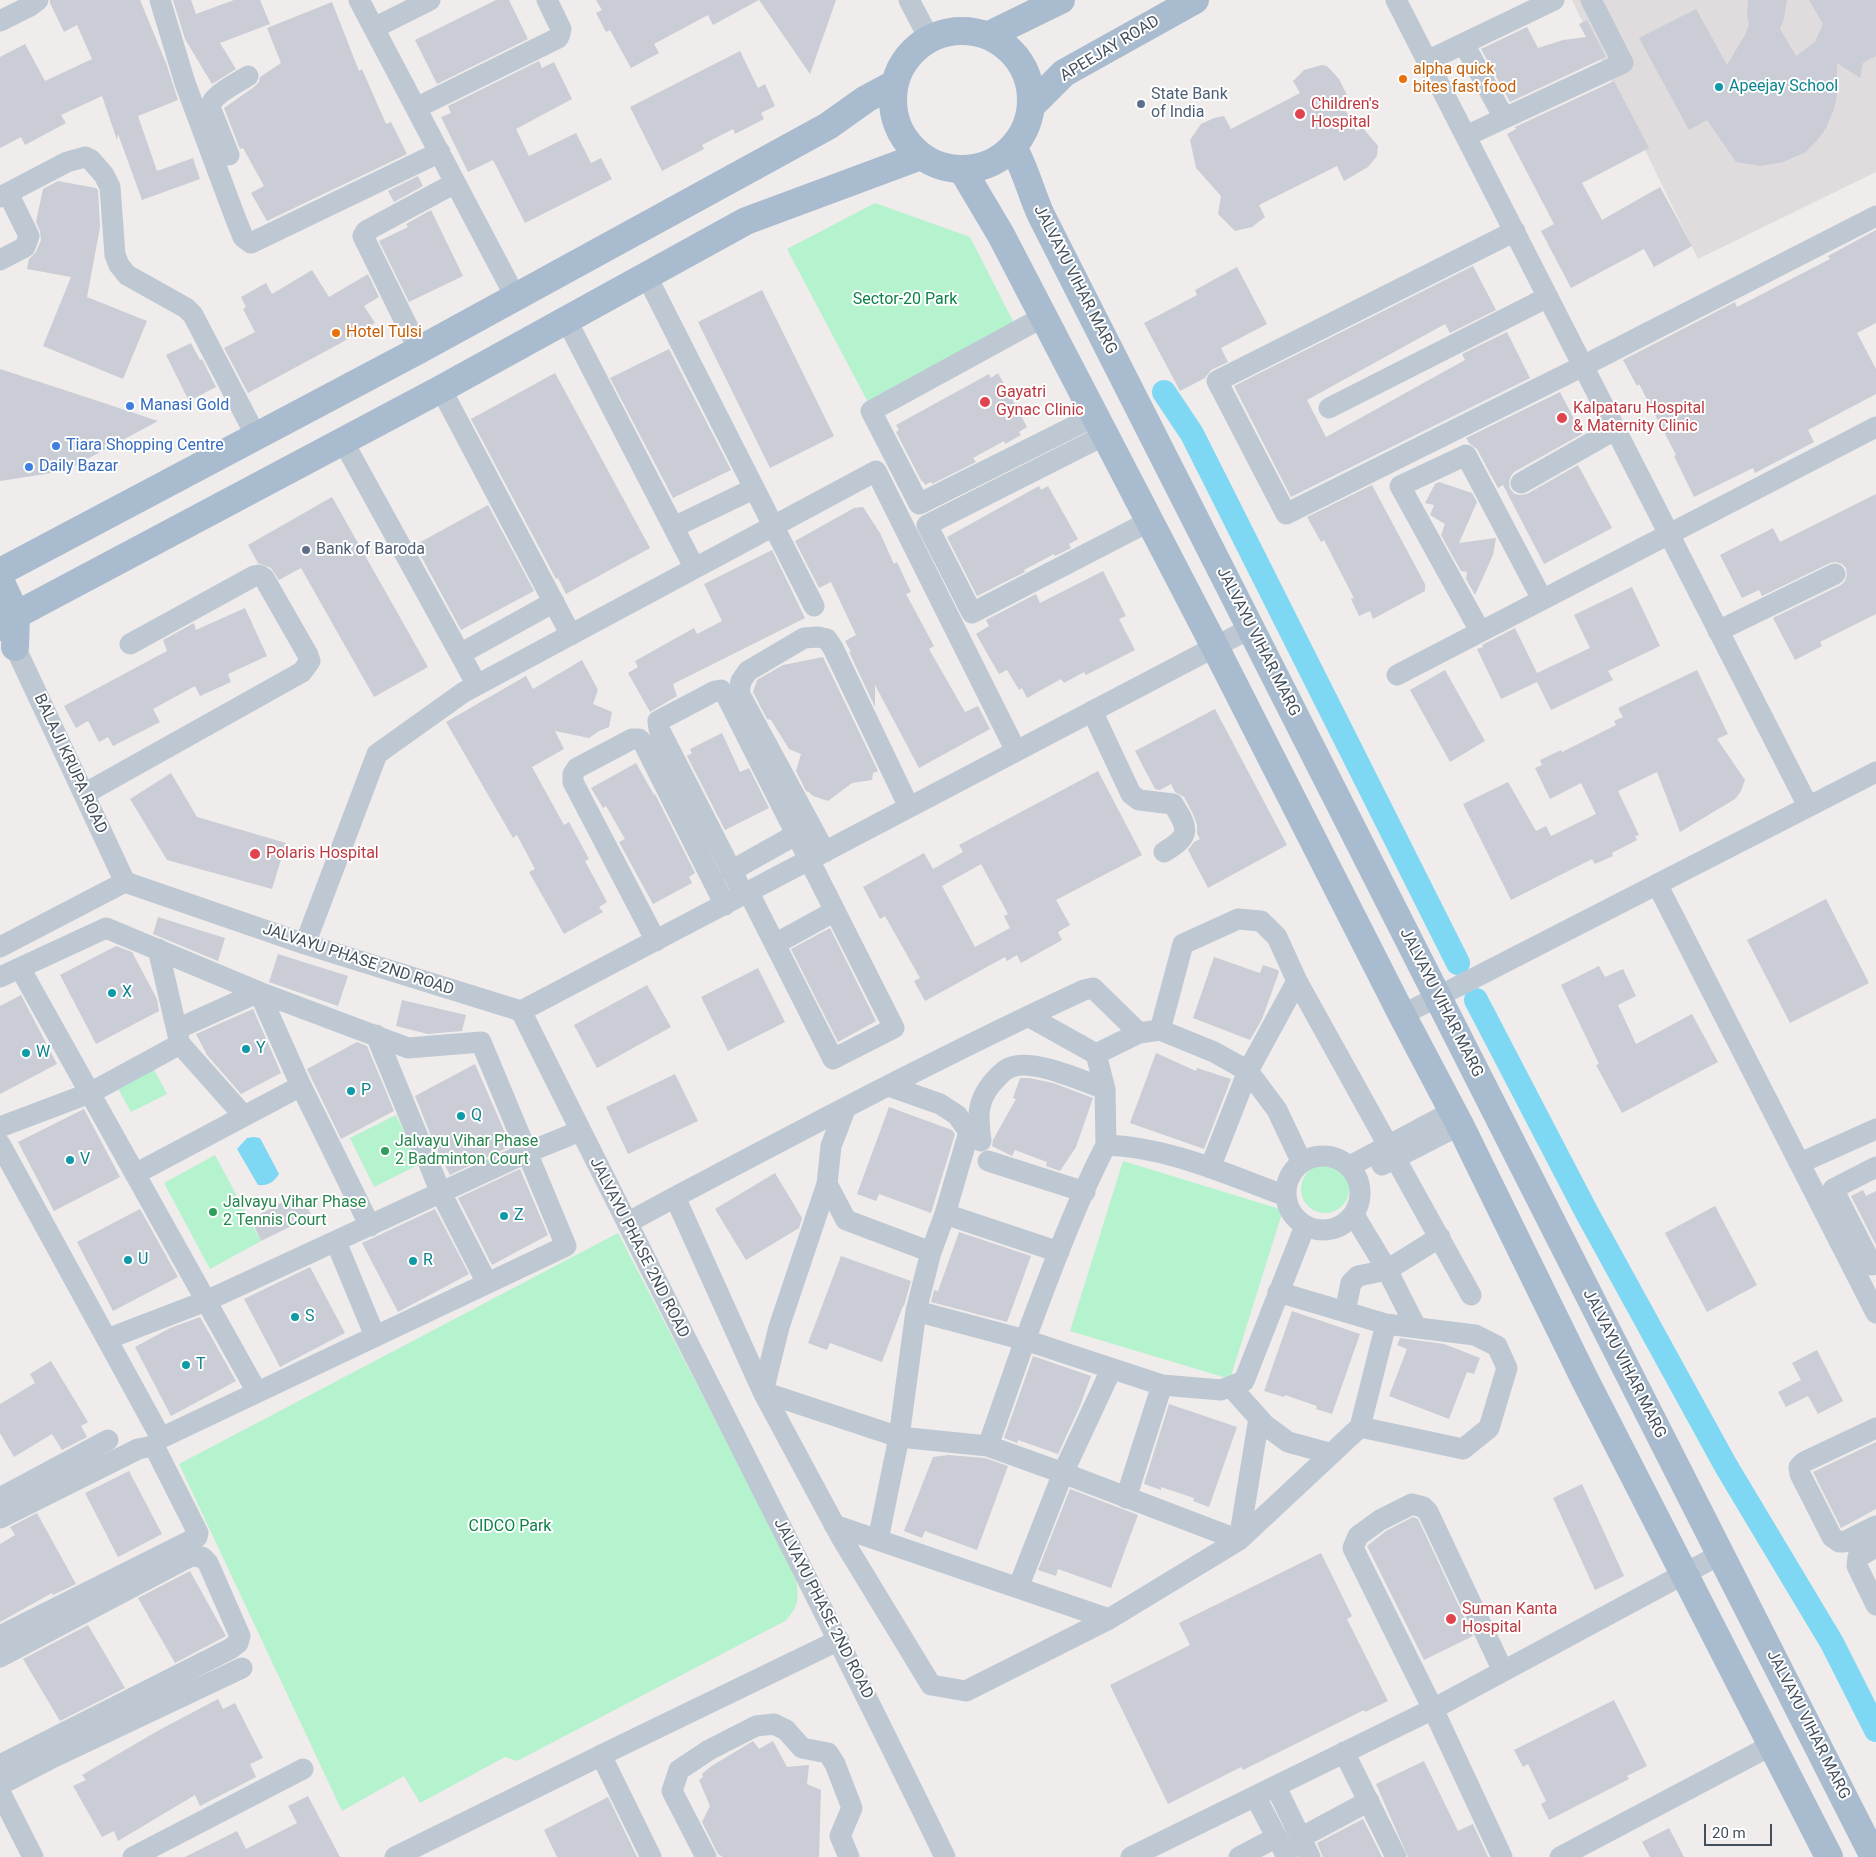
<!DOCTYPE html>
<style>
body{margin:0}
#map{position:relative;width:1876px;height:1857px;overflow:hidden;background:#efeceb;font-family:Roboto,sans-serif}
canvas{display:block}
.scale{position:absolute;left:1704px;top:1824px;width:68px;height:22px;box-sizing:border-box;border:2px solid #434f5b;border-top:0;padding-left:6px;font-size:15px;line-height:18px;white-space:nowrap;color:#434f5b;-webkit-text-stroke:4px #fff;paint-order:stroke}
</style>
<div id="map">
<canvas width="1876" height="1857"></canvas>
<div class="scale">20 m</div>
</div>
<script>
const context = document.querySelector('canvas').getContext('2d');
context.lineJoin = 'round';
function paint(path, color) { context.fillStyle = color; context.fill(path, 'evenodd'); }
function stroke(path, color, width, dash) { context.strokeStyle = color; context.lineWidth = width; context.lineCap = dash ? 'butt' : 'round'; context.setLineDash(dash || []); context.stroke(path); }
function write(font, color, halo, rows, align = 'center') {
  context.font = font + ' Roboto,sans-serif'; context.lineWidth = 4; context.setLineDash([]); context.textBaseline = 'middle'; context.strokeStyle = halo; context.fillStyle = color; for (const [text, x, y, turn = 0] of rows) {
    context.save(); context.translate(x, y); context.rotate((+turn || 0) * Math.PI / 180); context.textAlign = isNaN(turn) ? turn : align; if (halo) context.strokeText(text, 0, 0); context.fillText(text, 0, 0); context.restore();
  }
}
paint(new Path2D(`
 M1572,0h304v172l-178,87z`), '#e0dcdd');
paint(new Path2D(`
 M875,203l95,34 48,94 -147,77 -84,-159z
 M148,1058l19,36 -36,18 -20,-36z
 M396,1115l24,49 -46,23 -24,-49z
 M215,1155l46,86 -51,28 -46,-86z
 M1123,1161l160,49 -53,169 -160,-48z
 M1301 1189a24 24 0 1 1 48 0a24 24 0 1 1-48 0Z
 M618,1233l177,340c3,21 7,31 -10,48l-268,140 -12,-4 -85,46 -16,-27 -62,35 -163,-347z`), '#b5f2ce');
paint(new Path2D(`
 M254,1137l6,1 19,36c-5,8 -11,12 -21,11l-21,-36 10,-11z`), '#7ed8f3');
stroke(new Path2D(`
 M1458,963l18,37`), '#7ed8f3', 7);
stroke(new Path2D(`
 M1164,392l28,42 266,529
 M1476,1000l111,213 139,253 106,177 44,87`), '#7ed8f3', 24);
paint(new Path2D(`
 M50,0h90l26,63 12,37 -40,16 19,55 36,-13 7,21 -58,21 -24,-66 -1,6 -15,-44 -41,19 5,8 -41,22 -4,-8 -21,11v-91l25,-13 20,37 47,-22 -15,-34 -13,7 -14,-29z
 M173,0h18l5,14 38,-14h26l10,24 -50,19 16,26 -24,15 -27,-45z
 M496,0h13l19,39 -91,45 -22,-44z
 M596,0h240l-26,74 -51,-74 -46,25 -5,-10 -54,29 5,9 -28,15 -21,-38 -4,2 -10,-19 6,-3z
 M1748,0h39l-3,19 -4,10 16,27 19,-14 8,-18 -14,-24h67v56l-13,7 -3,15 -23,-15v32l-3,14 -8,19 -7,10 -13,14 -23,10 -22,4 -25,-4 -29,-42 -18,10 -50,-92 57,-29 31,56 18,-30 4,-11 -2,-7z
 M332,2l27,69 3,-2 24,55 5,-2 16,32 -140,67 -16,-28 13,-7 -21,-38 -3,1 -16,-41 30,-21 5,-5 1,-5 21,-14 -14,-35z
 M1587,20l19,37 -96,45 -29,-53 46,-22 11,21 25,-8 23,-3 -7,-13z
 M740,51l18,37 7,-4 10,22 -14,7 3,6 -29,15 -2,-5 -31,16 2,4 -42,22 -32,-64z
 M539,61l3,7 12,-6 18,37 -56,30 13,27 47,-23 15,30 10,-5 11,21 -87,44 -32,-63 -25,12 -27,-55 10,-4 -3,-7z
 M1322,65l5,1 12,13 9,18 -7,4 15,30 7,-3 15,18 -1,10 -9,11 -24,14 -7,-15 -78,39 6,12 -13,10 -17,4 -17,-17 3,-18 -25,-28 -6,-28 11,-16 13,-6 10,-2 7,13 69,-36 -7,-12 11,-11z
 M1614,81l35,67 -67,35 20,37 58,-33 32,59 -38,21 -10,-18 -73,39 -30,-57 13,-7 -47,-90 9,-5 -1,-2z
 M418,176l5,10 -29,16 -6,-11z
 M58,181l38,7 2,2 2,37 -13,70 60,24 -24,58 -80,-33 28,-69 -44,-8 2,-10 7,-7 5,-12 -1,-9 -4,-9 7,-33z
 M431,210l32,66 -54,26 -30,-61 29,-14 -2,-3z
 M1876,230v93l-19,10 19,36v25l-68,36 6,12 -59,31 -2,-5 -59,29 -20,-41 2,-1 -37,-71 -2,2 -14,-26 112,-58 2,5 93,-48 -2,-3z
 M1473,266l23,44 -46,23 -5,-9 -138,76 19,37 139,-77 -3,-6 45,-22 23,46 -239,119 -57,-111z
 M1237,267l30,57 -46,24 7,14 -17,8 -6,8 -25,13 -36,-68 53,-28 -2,-5z
 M312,270l17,27 39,-23 11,23 -15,9 11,17 -36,21 -91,49 -24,-45 31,-16 -12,-23 3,-2 -5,-10 25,-14 6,11z
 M762,290l72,146 -64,32 -72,-146z
 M191,343l9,17 2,-1 14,28 -27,14 -23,-46z
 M669,349l62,121 -58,28 -63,-120z
 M0,369l104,34 54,18 -93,50 -65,10z
 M555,373l95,175 -84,46 -8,-16 -2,1 -85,-160z
 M998,373l29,54 -8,5 2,3 -16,9 -1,-3 -31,17 3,4 -44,22 -1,-2 -6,3 -2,-4 -1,1 -26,-50 3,-2 -3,-5 93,-51 2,4z
 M1560,392l22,42 -68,38 -3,4 -2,6 1,7 5,5 5,1 7,-1 51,-29 34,63 -68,36 -41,-79 -5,3 -21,-39 -8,-6 -3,-5z
 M1439,482l33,11 5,9 -18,41 37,-5 -3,17 -18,40 -9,-16 1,-7 -6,-1 -20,-36 4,-11 -15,-9 4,-10 -9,-2 10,-19z
 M1372,485l53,99v7l-52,28 -3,-8 -11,5 -8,-17 3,-1 -30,-58 -3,2 -14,-25z
 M1039,486l2,4 7,-4 30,53 -9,5 2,4 -16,8 -1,-2 -30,16 1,2 -48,24 -30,-59z
 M1876,494v120l-56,28 2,4 -27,14 -22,-42 68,-33 4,-4 2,-6 -1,-7 -4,-4 -6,-2 -6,1 -68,33 -3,-6 -17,8 -22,-43 53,-27 7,14z
 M332,497l96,170 -54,30 -73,-129 -22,12 -8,-12 -13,-5 -10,-18z
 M488,505l46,86 -73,39 -46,-85z
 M863,507l17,26 14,31 3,-2 14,30 -5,2 28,52 -5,3 36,63 13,-6 12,23 -71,39 -44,-83v22l-26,-55h2l-6,-11 11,-6 -25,-53 -12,6 -24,-47 59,-33z
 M772,550l33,68 -132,66 4,12 -27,16 -22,-39 10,-6 -3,-6 59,-33 3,6 25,-13 -18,-37z
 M1103,571l23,45 -7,3 16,31 -49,25 -2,-3 -20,11 -3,-4 -34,19 -5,-10 -3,2 -12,-20 -8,4 -23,-40 13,-8 -3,-6 50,-26 4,9z
 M1632,587l28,59 -52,25 5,9 -62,30 -14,-28 -36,17 -24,-50 6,-2 -1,-2 33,-17 22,45 53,-25 -16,-33z
 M245,608l22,48 -39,18 3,8 -31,14 -5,-10 -42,23 7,13 -47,24 -5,-9 -9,5 -11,-21 -12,7 -12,-22 103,-55 -4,-11 31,-17 2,7z
 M823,657l55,114 -5,2 -1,7 -20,3 -24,18 -15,-5 -4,-4 -3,-1 -10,-20 5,-17 -12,-5 -18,-29 -4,-1 -14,-27 4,-12 26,-15z
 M582,660l16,30 -5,14 19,8 -3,15 -10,4 -10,7 -34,-7 9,18 -32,18 32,58 5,-3 20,37 -4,2 22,41 -8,5 4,5 -39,22 -35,-62 6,-3 -18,-34 -4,3 -67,-116 80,-46 7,13z
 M1445,670l40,71 -35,21 -40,-72z
 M1697,670l31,64 -11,5 28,41 -4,11 -6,8 -55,33 -23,-60 -39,19 21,44 -4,1 2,4 -25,13 1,3 -18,8 -3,-5 -81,41 -48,-96 45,-22 28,49 10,-5 5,10 45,-22 -15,-31 -31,16 -15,-31 7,-3 -2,-5 21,-10 1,2 54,-27 -2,-4 9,-4 -5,-9z
 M1215,709l72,136 -79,43 -20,-38 6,-8 6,-3 -3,-6v-8l-4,-11 -9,-17 -9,-5 -4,-8 -11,6 -5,-1 -20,-38z
 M722,733l18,39 9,-4 20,40 -44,22 -38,-74 5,-3 -2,-4z
 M636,763l18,32 1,-1 40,79 -6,4 3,6 -39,21 -34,-62 6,-3 -19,-33 -3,2 -12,-20z
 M1098,771l44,84 -86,45 14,25 -12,7 4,8 -41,23 -4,-8 -10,6 -2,-4 -80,44 -11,-20 6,-3 -26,-46 -9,-16 -5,3 -17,-32 61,-34 9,16 30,-17 -4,-7zM981,864l27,50 -4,2 6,12 -35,19 -33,-61z
 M171,773l26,44 89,26 -14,46 -105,-29 -37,-61z
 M1826,899l43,84 -79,40 -43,-83z
 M158,917l67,21 -7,23 -65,-27z
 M830,928l46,93 -38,21 -47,-93z
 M116,946l16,6 25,47 2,12 -63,33 -36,-69z
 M278,954l70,22 -10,30 -69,-24z
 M1214,957l46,16 3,-8 15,5 1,2 -17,47 -12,21 -57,-22z
 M1599,966l6,11 18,-8 13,27 -18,9 18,39 56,-30 26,48 -96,51 -26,-48 3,-1 -38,-79z
 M758,968l27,54 -57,29 -27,-54z
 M647,985l24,42 -74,41 -23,-43z
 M21,995l36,69 -57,30v-88z
 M402,1000l64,15 -4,16 -34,3 -32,-8z
 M253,1009l28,64 -40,21 -34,-39 -11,-21z
 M357,1042l10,4 27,65 -53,28 -34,-70z
 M1156,1053l40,18 1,-3 34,11 -27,70 -74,-26z
 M475,1064l31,71 -2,1 5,11 -59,28 -14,-27 -21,-52z
 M675,1074l23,47 -70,33 -22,-47z
 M1020,1078h9l24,5 40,15 -17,49 -16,24 -14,-5 1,-4 -32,-12 -3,6 -20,-10 1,-6 23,-41 -3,-1z
 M889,1107l63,23 3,4 -24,79 -52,-19 -3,7 -19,-7z
 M84,1109l36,68 -66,34 -36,-69z
 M520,1169l28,66 -56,30 -34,-67z
 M775,1173l27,45 -3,10 -53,32 -31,-51z
 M1863,1190l3,6 10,-5v54l-25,-49z
 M299,1193l13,23 -51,25 -10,-22z
 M1715,1206l42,79 -50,27 -42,-79z
 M140,1209l38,68 -65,34 -36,-69z
 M435,1209l34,65 -71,38 -36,-69z
 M959,1232l72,24 -24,66 -76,-20 3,-12 4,1z
 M841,1256l70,25 -7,25h-1l-21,56 -52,-19 -3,7 -19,-7z
 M310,1267l35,66 -65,34 -36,-68z
 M1292,1311l68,23 -28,80 -16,-5 1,-3 -32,-11 -1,2 -20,-6z
 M200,1317l36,64 -65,35 -36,-69 35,-19z
 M1400,1338l44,6 36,14 -6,16 -7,-2 -18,47 -60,-23 18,-47 -10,-4z
 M1817,1350l26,51 -25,13 -10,-18 -22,11 -8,-15 23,-12 -9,-17z
 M1033,1356l58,20 -11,30 -22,48 -40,-14 -1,3 -13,-5z
 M51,1361l37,61 -7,4 6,11 -25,13 -10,-16 -38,23 -14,-24v-29l35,-21 -5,-9z
 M1169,1404l68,23 -28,80 -16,-6 1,-3 -33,-11v3l-17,-6z
 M1876,1442v67l-35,19 -28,-56z
 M948,1455l37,3 23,8 -31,84 -52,-19 -3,7 -18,-7 29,-74z
 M129,1471l33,63 -44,23 -33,-64z
 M1582,1484l42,92 -29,14 -42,-92z
 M1070,1489l68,26 -27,73 -53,-19 -2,7 -18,-6z
 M37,1513l39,71 -23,11 -1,-2 -52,29v-78l15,-9 -5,-8z
 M1413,1517l5,2 55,117 -49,24 -57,-114 19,-15z
 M1321,1553l31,63 -5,3 41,82 -23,11 -1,-2 -121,60 -2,-3 -73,37 -58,-119 80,-40 -11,-22z
 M190,1571l36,65 -51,27 -37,-65z
 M88,1625l37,63 -65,33 -37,-62z
 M218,1699l5,10 12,-6 28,55 -13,6 6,13 -56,29 -5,-11 -77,46 -4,-10 -12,6 -29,-51 13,-6 -4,-5 79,-46z
 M1614,1700l33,66 -20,10 2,3 -80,41 -8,-16 5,-3 -18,-37 -5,3 -9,-17z
 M753,1741l6,8 14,-8 14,26 22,-2 -2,19 14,6 -2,67h-96l-5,-3 -16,-32 8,-16 -11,-26 4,-3 -1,-3 8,-7z
 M1424,1761l34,70 15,-7 15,33h-80l-32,-73z
 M308,1796l32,61h-155l52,-26 9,18 51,-26 -9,-17z
 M608,1797l29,60h-80l-13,-27z
 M1363,1819l19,38h-59l-6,-14z
 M1669,1828l15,29h-34l-8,-15z`), '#cacdd5');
stroke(new Path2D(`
 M160,0l25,83 50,134 8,20 8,6 189,-91
 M359,0l157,298
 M909,0l20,38
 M1396,0l412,806
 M0,21l30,-15 8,-6
 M374,28l56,-28
 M1464,44l40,74
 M1427,61l127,-61
 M416,108l142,-70 2,-4 1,-5 -14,-29
 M1466,136l157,-73 -32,-63
 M229,155l-19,-48c2,-12 27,-24 38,-31
 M0,197l67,-35 18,-5 6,3 13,15 6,12 5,68 4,10 8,10 59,33 7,7 63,121
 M1515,231l-298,150 69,133 297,-148 293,-150
 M0,260l25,-13 4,-11 -21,-43
 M646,275l168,331
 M1043,317l-172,94 48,93 176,-88
 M566,319l128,248
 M419,350l-56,-114 3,-5 89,-48
 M441,389l130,246
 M1329,408l219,-111
 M1105,435l-178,90 45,88 178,-92
 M343,441l134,244
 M1521,483l95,-54
 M674,527l79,-38
 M1480,631l-80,-145 66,-31 76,144
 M1718,631l117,-57
 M15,647l110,235
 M460,654l94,-52
 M1397,675l479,-248
 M1092,711l39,83 8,6 34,4c16,25 18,32 -9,48
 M84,794l218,-122 8,-11 -2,-6 -44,-77 -5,-3 -5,1 -124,68
 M825,852l-86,-159 2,-12 7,-10 56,-33 14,-1 9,2 6,9 76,159
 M731,871l66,-37
 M125,882l180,62 216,67c140,282 286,562 424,846
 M1657,884l219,429
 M744,895l-85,-166 -1,-8 57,-30 6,-1 6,7 167,331 -61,31 -84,-166
 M656,941l-83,-159v-8l4,-6 55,-29h7l5,5 81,161
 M305,944l72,-190 87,-62 412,-221 140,280
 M775,944l60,-33
 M0,947l125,-65
 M20,968l237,424
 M0,977l106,-49 153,64 149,56 73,-6 85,204 -405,192 -161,-294
 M521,1011l730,-383
 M1402,1015l474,-243
 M1028,1016l68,38 9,35 1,56
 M177,1029l82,-37 42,94 69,140
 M1160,1030l23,-86 55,-25 23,2 16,16 20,44 174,314
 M1139,1033l-46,-45 -9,2c-139,64 -274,136 -409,207l88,195 78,145 90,148 35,6 143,-72 130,-79 121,-113 103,22 26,-21 18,-60 -10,-22 -22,-11 -89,-11 -108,-32
 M376,1035l65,158 46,90
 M180,1044l64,72
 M1096,1054l43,-21 21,-3 54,22 34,19 29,39 25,53
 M889,1086l51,18 17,11 12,17 -24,82 -14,38 -15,59 -17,126 89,9 75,27 176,67 20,-122
 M846,1107l-15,39 -4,38 19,36 85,32
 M0,1127l90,-34 90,-49 -22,-95
 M981,1141c-3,-24 -5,-38 11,-58 5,-5 10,-12 17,-15 22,-11 74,13 96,21
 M1286 1193a37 37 0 1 1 74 0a37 37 0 1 1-74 0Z
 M988,1161l97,31
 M1800,1163l76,-34
 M1382,1165l78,-40
 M1350,1166l103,-55
 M1210,1168l38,-97 49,-90
 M135,1174l166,-88
 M827,1184l-48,143 -16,65 136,45 -21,103
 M1286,1196c-58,-21 -117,-49 -180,-51 -32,62 -56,129 -81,195l137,45 59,5 23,-9 61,-155
 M945,1214l114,38
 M1354,1215l33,55 29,57
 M627,1223l48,-26
 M336,1242l39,94
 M1872,1265l-39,-76 43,-22
 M916,1311l109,29 -37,106
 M1345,1312l6,-29 7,-7 29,-6 53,-33
 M107,1339l99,-38 320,-148 54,-22
 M1231,1387l34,38 23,17 44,12
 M1360,1427l26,-103
 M1876,1428l-72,34 -5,5 1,7 32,63 7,5h5l32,-16
 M0,1498l108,-58
 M1126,1498l36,-113
 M0,1518l138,-69 15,-3 4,6 41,81 -1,4 -13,7 -184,92
 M834,1525l275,94
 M1876,1547l-18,10 -1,9 19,39
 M1018,1588l45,-115 48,-103
 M0,1657l191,-101 11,1 6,6 32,73 -2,7 -8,6 -230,116
 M1344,1752l52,105
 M601,1755l50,102
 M0,1785l54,-28 188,-89
 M1276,1787l34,70
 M0,1792l33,65
 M1255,1796l32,61
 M1300,1838l69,-37
 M133,1857l170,-88
 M395,1857l221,-109 223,-108
 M706,1857l-34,-66 7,-21 30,-20 47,-24 18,-2 12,6 16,18 26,5 7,11 17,44 -12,28 9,21
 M1131,1857l302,-148 288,-155
 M1239,1857l38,-20
 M1502,1857l-69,-148 -80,-161 5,-12 22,-16 32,-16 11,3 5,5 75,159
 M1560,1857l212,-112`), '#bec8d3', 21);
stroke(new Path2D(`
 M893 100a69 69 0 1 1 138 0a69 69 0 1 1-138 0Z
 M989,35l72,-35
 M1032,105l32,-32 131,-73
 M1013,147c12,21 18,46 28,68l833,1642
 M960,169l6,7 35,59 214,412 187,368 58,110 125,255 244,477
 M0,572l419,-222 409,-224 38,-27 28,-15
 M0,580l16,35 -1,32
 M0,627l16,-12 425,-226 305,-168 175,-65`), '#a9bbce', 28);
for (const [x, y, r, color] of [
 [1403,79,5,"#e8710a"],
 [1719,87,5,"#0f9aa8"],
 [1141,104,5,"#5c6f8a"],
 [1300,114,6,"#e0444e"],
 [336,333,5,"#e8710a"],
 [985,402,6,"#e0444e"],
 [130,406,5,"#3f7fe0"],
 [1562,418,6,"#e0444e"],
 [56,446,5,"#3f7fe0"],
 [29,467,5,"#3f7fe0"],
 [306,550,5,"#5c6f8a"],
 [255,854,6,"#e0444e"],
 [112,993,5,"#0f9aa8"],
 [246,1049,5,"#0f9aa8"],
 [26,1053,5,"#0f9aa8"],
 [351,1091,5,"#0f9aa8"],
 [461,1116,5,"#0f9aa8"],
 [385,1151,5,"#2e9e5b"],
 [70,1160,5,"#0f9aa8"],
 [213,1212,5,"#2e9e5b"],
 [504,1216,5,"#0f9aa8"],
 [128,1260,5,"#0f9aa8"],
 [413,1261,5,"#0f9aa8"],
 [295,1317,5,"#0f9aa8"],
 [186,1365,5,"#0f9aa8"],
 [1451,1619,6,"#e0444e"]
]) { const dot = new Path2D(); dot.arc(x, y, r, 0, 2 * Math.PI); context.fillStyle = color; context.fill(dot); stroke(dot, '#fff', 2); }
write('16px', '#434f5b', '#fff', [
 ["APEEJAY ROAD",1110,49,-31],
 ["JALVAYU VIHAR MARG",1075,280,63],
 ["JALVAYU VIHAR MARG",1258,642,63],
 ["BALAJI KRUPA ROAD",70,764,65],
 ["JALVAYU PHASE 2ND ROAD",358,960,18],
 ["JALVAYU VIHAR MARG",1441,1003,63],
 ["JALVAYU PHASE 2ND ROAD",639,1248,63],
 ["JALVAYU VIHAR MARG",1624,1364,63],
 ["JALVAYU PHASE 2ND ROAD",823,1609,63],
 ["JALVAYU VIHAR MARG",1808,1725,63]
]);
write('16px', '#c56008', '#fff', [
 ["alpha quick",1413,70],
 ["bites fast food",1413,88],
 ["Hotel Tulsi",346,333]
], 'left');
write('16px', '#0d838f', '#fff', [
 ["Apeejay School",1729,87],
 ["X",122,993],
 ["Y",256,1049],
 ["W",36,1053],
 ["P",361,1091],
 ["Q",471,1116],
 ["V",80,1160],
 ["Z",514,1216],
 ["U",138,1260],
 ["R",423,1261],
 ["S",305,1317],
 ["T",196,1365]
], 'left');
write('16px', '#4e5e75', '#fff', [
 ["State Bank",1151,95],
 ["of India",1151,113],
 ["Bank of Baroda",316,550]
], 'left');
write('16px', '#be3a42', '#fff', [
 ["Children's",1311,105],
 ["Hospital",1311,123],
 ["Gayatri",996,393],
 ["Gynac Clinic",996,411],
 ["Kalpataru Hospital",1573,409],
 ["& Maternity Clinic",1573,427],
 ["Polaris Hospital",266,854],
 ["Suman Kanta",1462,1610],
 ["Hospital",1462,1628]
], 'left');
write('16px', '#0f814a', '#fff', [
 ["Sector-20 Park",905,300],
 ["CIDCO Park",510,1527]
]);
write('16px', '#366cbe', '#fff', [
 ["Manasi Gold",140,406],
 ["Tiara Shopping Centre",66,446],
 ["Daily Bazar",39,467]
], 'left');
write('16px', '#27864d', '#fff', [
 ["Jalvayu Vihar Phase",395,1142],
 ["2 Badminton Court",395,1160],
 ["Jalvayu Vihar Phase",223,1203],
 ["2 Tennis Court",223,1221]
], 'left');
</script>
